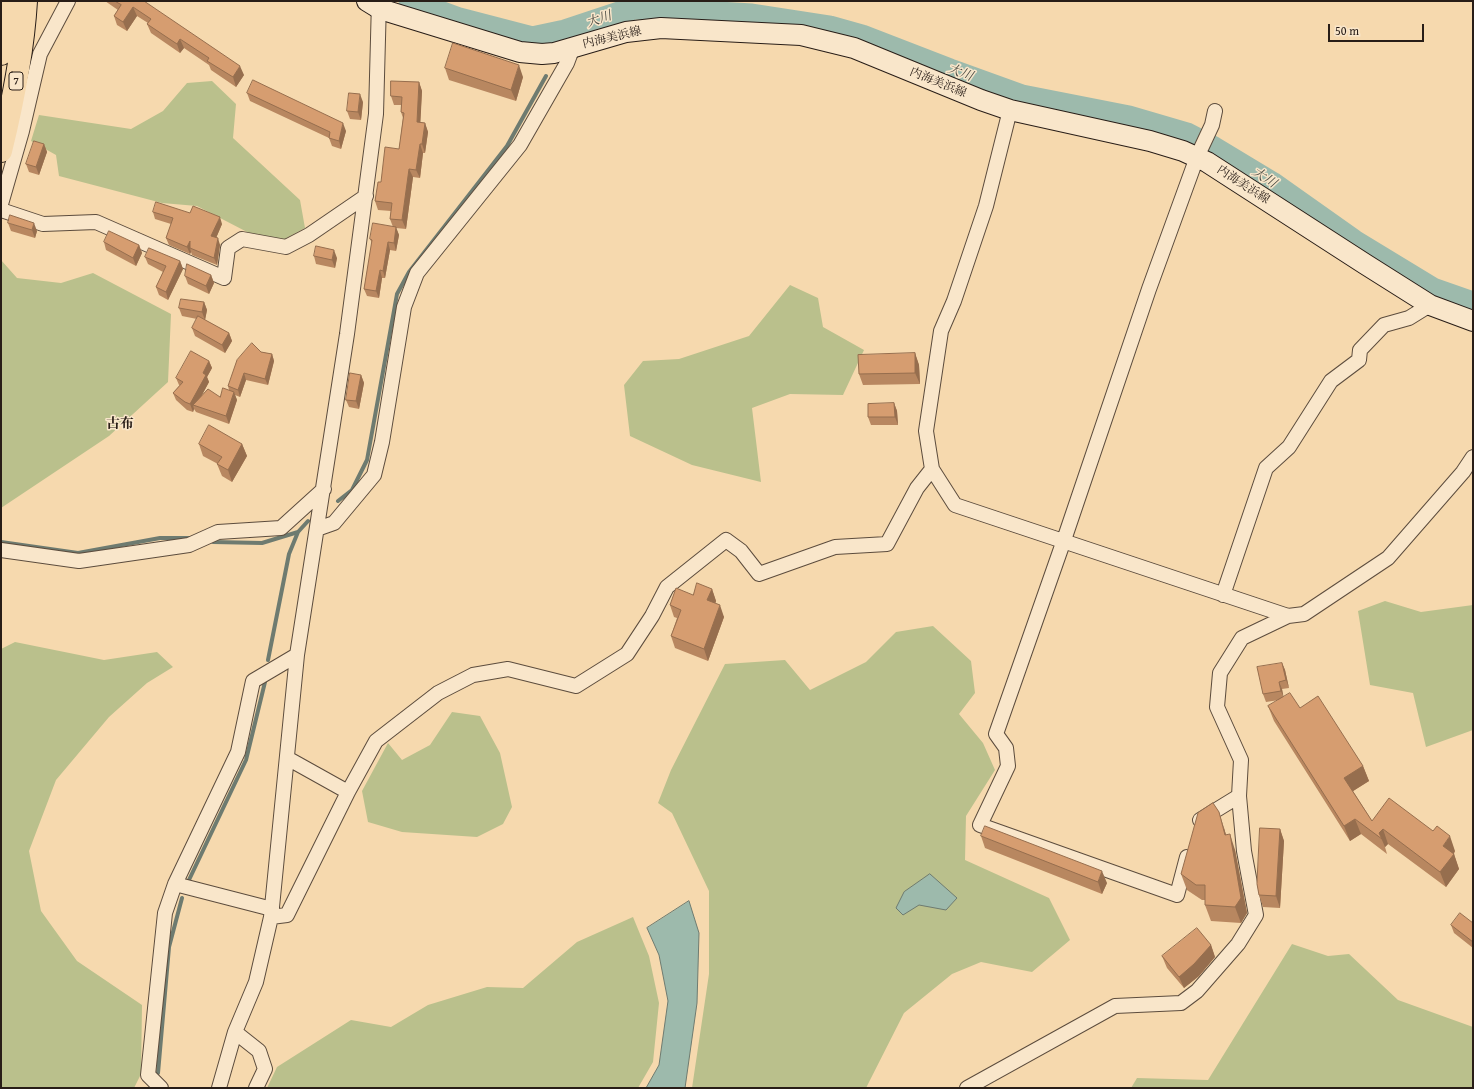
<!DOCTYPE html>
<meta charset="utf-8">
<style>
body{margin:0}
#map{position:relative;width:1474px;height:1089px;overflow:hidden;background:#f6d9ae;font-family:"Gentium Book Plus",serif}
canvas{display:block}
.frame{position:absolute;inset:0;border:2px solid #281d17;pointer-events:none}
.scale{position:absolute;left:1328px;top:24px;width:96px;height:18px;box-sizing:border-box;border:2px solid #281d17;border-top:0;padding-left:5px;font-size:12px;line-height:14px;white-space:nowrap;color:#281d17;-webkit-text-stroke:3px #f9e6ca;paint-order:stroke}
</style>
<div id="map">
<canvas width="1474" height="1089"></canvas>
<div class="frame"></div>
<div class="scale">50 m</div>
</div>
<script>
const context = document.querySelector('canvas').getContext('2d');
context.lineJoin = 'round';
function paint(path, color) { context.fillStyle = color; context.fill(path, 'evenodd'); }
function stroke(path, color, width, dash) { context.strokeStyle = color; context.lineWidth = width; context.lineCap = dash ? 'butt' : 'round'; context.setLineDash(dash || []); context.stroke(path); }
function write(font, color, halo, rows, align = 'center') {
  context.font = font + ' "Gentium Book Plus","Noto Serif JP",serif'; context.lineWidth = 3; context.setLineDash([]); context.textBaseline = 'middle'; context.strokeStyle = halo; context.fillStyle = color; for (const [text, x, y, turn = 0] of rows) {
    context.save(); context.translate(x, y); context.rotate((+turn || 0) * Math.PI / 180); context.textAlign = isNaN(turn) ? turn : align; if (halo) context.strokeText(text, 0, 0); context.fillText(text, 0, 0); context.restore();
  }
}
paint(new Path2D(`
 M212,81l24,23 -3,34 67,62 5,28 -22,12 -34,-7 -52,-27 -35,-3 -103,-27 -3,-21 -25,-14 8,-26 92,14 32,-18 24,-28z
 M1,260l16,18 44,5 32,-10 78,41 -3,68 -59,54 -108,72z
 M790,285l28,13 5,29 41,23 -21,45 -53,-1 -38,14 9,74 -69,-17 -62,-29 -6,-51 19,-24 36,-2 70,-23z
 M1385,601l36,11 52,-7v125l-47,17 -13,-54 -43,-8 -12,-74z
 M933,626l38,35 4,32 -16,21 24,29 12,27 -29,46 -1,44 84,38 21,42 -38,32 -51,-10 -29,12 -48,39 -38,75h-174l17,-114v-83l-37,-78 -14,-10 13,-33 54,-106 60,-4 25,30 56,-28 30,-30z
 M15,642l89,18 53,-8 16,15 -26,16 -38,34 -53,63 -27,71 12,60 36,50 65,44 -1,69 -7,14h-133v-439z
 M452,712l28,4 20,37 12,54 -9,17 -26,13 -75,-5 -34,-10 -6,-31 26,-48 14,17 28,-15z
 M633,917l16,39 10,47 -6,59 -15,26h-371l10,-21 74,-47 40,7 37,-22 59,-18 36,1 54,-46z
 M1292,944l36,12 21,-2 49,46 75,27v61h-342l6,-10 71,2z`), '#bac08c');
const water = new Path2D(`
 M930,874l27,24 -11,12 -27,-5 -16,10 -7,-7 8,-16z
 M689,901l10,32 -2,70 -12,85h-39l13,-23 9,-64 -9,-46 -12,-27z`);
paint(water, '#9dbaac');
stroke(water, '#6e7b70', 1);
stroke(new Path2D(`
 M338,501l14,-11 15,-30 30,-166 12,-22 98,-126 39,-70
 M1,542l77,11 82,-15h30
 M213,542l49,1 36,-11
 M268,660l21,-106 9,-22 10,-11
 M188,882l58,-122 19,-78
 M158,1073l11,-126 13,-49`), '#6e7b70', 4);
stroke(new Path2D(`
 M410,1l49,18 73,19 33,-7 69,-23 118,7 78,12 32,9 88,34 72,26 107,21 58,17 27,14 58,35 82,58 79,48 40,14`), '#9dbaac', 23);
const street = new Path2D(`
 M1010,110l-24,96 -32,95 -13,30 -15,100 6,38 23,36 333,111
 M1,204l21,-73 18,-77 28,-53
 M1,210l42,14 53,-2 128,56 4,-30 14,-9 44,8 23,-12 57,-39
 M317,529l17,-6 40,-48 8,-33 22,-135 13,-34 103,-128 47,-82 6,-16
 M1,550l78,11 110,-16 29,-13 63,-4 43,-39
 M1223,595l43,-127 23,-21 42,-66 28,-21 1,-10 24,-25 25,-7 21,-13
 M287,758l61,34
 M1200,820l39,-24
 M1187,857l-10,38 -197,-70 28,-59 -2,-18 -10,-14 68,-194 85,-251 48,-132 15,-32 3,-14
 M175,884l97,25
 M271,917l16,-2 61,-123 28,-51 62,-48 35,-18 35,-6 68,17 51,-32 25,-38 15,-29 59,-47 15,11 18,23 76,-27 52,-3 30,-56 15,-19
 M235,1032l24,19 6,18 -9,19
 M161,1088l-13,-13 17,-162 10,-29 63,-132 15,-71 44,-26
 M219,1088l16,-56 21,-50 15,-65 26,-262 50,-321 29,-220 3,-113
 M967,1088l148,-82 66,-3 16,-12 41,-47 18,-29 -12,-64 -5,-55 2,-36 -24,-53 3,-34 22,-35 46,-22 16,-2 84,-56 75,-86 10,-15`);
const secondary = new Path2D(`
 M367,1l13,8 140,43 22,2 12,-1 72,-21 35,-4 140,7 53,13 127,52 29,10 140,31 33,10 24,11 158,102 65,41 43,16`);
const highway = new Path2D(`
 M1,54l5,-53
 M1,151c12,-49 22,-99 25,-150`);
stroke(street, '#5c4c3d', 16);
stroke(secondary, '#281d17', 22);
stroke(highway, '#281d17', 24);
stroke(street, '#f9e6ca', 14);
stroke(secondary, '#f9e6ca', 20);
stroke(highway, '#f6d9ae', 22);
paint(new Path2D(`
 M105,1h39l100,74 -8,12 -25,-17 -2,-5 -25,-17 -4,5 -29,-20 -4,-9 1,-1 -11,-7 -10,15 -10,-6 -3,-9 4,-6z
 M445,68l78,9 -7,24 -67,-21z
 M419,82l3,9 -2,31 5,1 3,9 -3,21h-2l-3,25 -7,-1 -7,52 -10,-1 3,7 -3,16 -6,-1 -5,28h-3l-3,20 -12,-2 -3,-7 8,-46 -2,-4 23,-12 -3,-8 1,-8 -13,-1 -3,-9 6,-19 18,-33 4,-31 -2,-6v-7h-7l-3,-9z
 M247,93l99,38 -5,18 -9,-3 -3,-8 -79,-37z
 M363,102l-2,18 -11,-1 -3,-8z
 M44,144l3,8 -8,23 -10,-3 -3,-8z
 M153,212l37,1 32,11 -6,14 4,7 -3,20 -25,-10 -1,-3 -1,2 -21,-9 -3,-7 5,-14 -16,-5z
 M8,223l29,8 -2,7 -24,-7z
 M104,242l35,3 3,8 -6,13 -30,-16z
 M314,256l23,2 -2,10 -19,-4z
 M145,257l35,4 3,8 -15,31 -9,-5 -3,-8 7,-15 -15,-8z
 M211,275l3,8 -5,11 -21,-10 -3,-8z
 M204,302l3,8 -2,10 24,13 3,8 -7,12 -30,-17 -3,-8 5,-9 -15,-3 -3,-8z
 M261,352l11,2 2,7 -6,24 -22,-5 -6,17 -5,-2 2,5 -8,24 -33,-12 -2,-3 -1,3 -6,-2 -11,-10 -3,-7 7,-8h-1l-3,-7 33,-17 3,7 -5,9 2,5 -7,13 18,2 9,-7 -1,-4z
 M915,353l4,12 1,19 -57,1 -4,-11z
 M361,375l3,8 -5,26 -10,-2 -3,-7z
 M894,403l3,8 1,14h-27l-3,-8z
 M199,444h43l5,12 -15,26 -10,-6 -5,-12h1l-15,-8z
 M712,589l4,12 -1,3 9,13 -16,44 -33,-13 -4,-12 6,-18 -3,-1 -4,-12 23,-10z
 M1282,663l3,7 4,18 -7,1 1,8 17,11 63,58 6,15 -16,10 19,30 83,30 -1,3 5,15 -13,18 -58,-43 -3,3 2,7 -26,-20 -11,7 -76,-120 -6,-15 11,-6 -13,2 -3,-8z
 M1224,828l2,7 9,15 12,63 -6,10 -30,-2 -6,-16v-5h-3l-15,-10 -6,-16z
 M1280,829l4,12 -4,67 -17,-1 -4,-12z
 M981,836l126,47 -5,11 -117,-46z
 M1473,923v25l-19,-15 -3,-8z
 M1211,945l4,12 -16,19 -15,12 -17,-20 -5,-12z`), '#b88760');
paint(new Path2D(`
 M133,7l4,9 -10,15 -4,-9z
 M180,39l4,9 -4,5 -3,-9z
 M519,65l4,12 -7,24 -5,-11z
 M240,66l4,9 -8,12 -3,-10z
 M419,82l3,9 -2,40 -3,-9z
 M360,94l3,8 -2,18 -3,-8z
 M343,123l3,8 -5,18 -2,-8z
 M425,123l3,9 -3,21 -3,-9z
 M44,144l3,8 -8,23 -3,-8z
 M420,144l3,9 -3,25 -4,-8z
 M409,169l4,8 -7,52 -4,-9z
 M220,217l2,7 -8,19 -3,-7z
 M34,223l3,8 -2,7 -3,-8z
 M396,227l3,8 -3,16 -2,-8z
 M218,238l2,7 -3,20 -3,-7z
 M190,241v7l1,4 -1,2 -3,-7z
 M388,242l2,8 -5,28 -2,-7z
 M139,245l3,8 -6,13 -3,-8z
 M334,250l3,8 -2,10 -3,-8z
 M180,261l3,8 -15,31 -2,-8z
 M380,270l2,8 -3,20 -3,-7z
 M211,275l3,8 -5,11 -3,-8z
 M204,302l3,8 -2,10 -3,-8z
 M229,333l3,8 -7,12 -3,-8z
 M915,353l4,12 1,19 -5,-11z
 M272,354l2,7 -6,24 -3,-6z
 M209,361l3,7 -5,9 2,5 -13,24 -3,-1 1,4 -1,3 -3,-8 13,-31z
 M244,373l2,7 -6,17 -2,-7z
 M361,375l3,8 -5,26 -3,-8z
 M234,392l3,8 -8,24 -3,-8z
 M894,403l3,8 1,14 -3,-8z
 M242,444l5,12 -15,26 -4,-12z
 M712,589l4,12 -4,11 -5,-12z
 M720,605l4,12 -16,44 -4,-12z
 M1282,663l3,7 4,18 -3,-8z
 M1279,682l3,7 2,10 -3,-8z
 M1363,766l6,15 -19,12 -6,-15z
 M1219,812l5,16 7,23 -6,-16z
 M1355,819l6,15 -11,7 -6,-15z
 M1280,829l4,12 -4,67 -4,-12z
 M1383,829l5,15 -3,3 -6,-14z
 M1230,834l5,16 12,63 -6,10 -6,-16z
 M1450,836l5,15 -6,9 -6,-14z
 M1454,854l5,15 -13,18 -6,-15z
 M1102,871l5,12 -5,11 -4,-12z
 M1211,945l4,12 -16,19 -15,12 -5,-11z`), '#966e4e');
const building = new Path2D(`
 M115,1h29l96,65 -7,11 -26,-16 2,-3 -29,-19 -3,5 -30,-20 4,-5 -18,-12 -10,15 -9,-6 7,-11z
 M453,43l66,22 -8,25 -66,-22z
 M253,80l90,43 -4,18 -10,-3 1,-6 -83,-39z
 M391,81l28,1 -2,40 8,1 -3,21h-2l-4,26 -7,-1 -7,51 -12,-1 2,-16 -17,-2 3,-19h3l4,-35 14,2 5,-36 -3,-1 1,-15 -11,-1z
 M349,93l11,1 -2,18 -11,-1z
 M34,141l10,3 -8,23 -10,-3z
 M156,202l34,11 3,-7 27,11 -9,19 7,2 -4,20 -24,-10v-7l-3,6 -21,-9 7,-20 -20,-6z
 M10,215l24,8 -2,7 -24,-7z
 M373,223l23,4 -2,16 -6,-1 -5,29 -3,-1 -4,21 -12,-2 8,-49 -2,-1z
 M109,231l30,14 -6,13 -29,-16z
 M316,246l18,4 -2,10 -18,-4z
 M149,248l31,13 -14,31 -10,-5 10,-21 -21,-9z
 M187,264l24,11 -5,11 -21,-10z
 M181,299l23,3 -2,10 -23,-4z
 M198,316l31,17 -7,12 -30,-17z
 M252,343l9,9 11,2 -7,25 -21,-6 -6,17 -10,-4 9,-26z
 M191,351l18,10 -6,12 3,2 -16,29 -5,-2 -12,-9 10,-11 -7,-4z
 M915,353v20l-56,1 -1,-19z
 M350,373l11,2 -5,26 -10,-1z
 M223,388l11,4 -8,24 -33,-11 15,-16 12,8z
 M894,403l1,14h-27v-13z
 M209,425l33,19 -14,26 -11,-6 5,-7 -23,-13z
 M697,583l15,6 -5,11 13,5 -16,44 -33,-13 10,-26 -11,-5 6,-17 17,7z
 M1282,663l4,17 -7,2 2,9 -18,3 -6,-27z
 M1290,693l10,15 18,-12 45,70 -19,12 28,43 17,-23 44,33 4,-5 13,10 -7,10 11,8 -14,18 -57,-43 -4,4 3,6 -27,-20 -11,7 -76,-120z
 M1213,803l6,9 6,23 5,-1 11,64 -6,9 -30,-2v-20h-9l-15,-11 17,-61z
 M985,826l117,45 -4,11 -117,-46z
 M1260,828l20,1 -4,67 -17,-1 -2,-11z
 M1460,913l13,10v19l-22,-17z
 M1197,928l14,17 -17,19 -15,13 -17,-21z`);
paint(building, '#d69d70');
stroke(building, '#966e4e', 1);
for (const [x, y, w] of [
 [16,81,14]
]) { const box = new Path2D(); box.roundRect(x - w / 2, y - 9, w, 18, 3); context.fillStyle = '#f9e6ca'; context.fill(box); stroke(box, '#281d17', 1); }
write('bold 11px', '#281d17', null, [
 ["7",16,81]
]);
write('12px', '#281d17', '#f9e6ca', [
 ["内海美浜線",612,38,-13],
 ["内海美浜線",938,83,22],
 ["内海美浜線",1243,185,33]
]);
write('italic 13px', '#4b4c44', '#f9e6ca', [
 ["大川",599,20,-19],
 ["大川",960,73,21],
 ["大川",1264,178,33]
]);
write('bold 14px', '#281d17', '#f9e6ca', [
 ["古布",120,424]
]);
</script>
